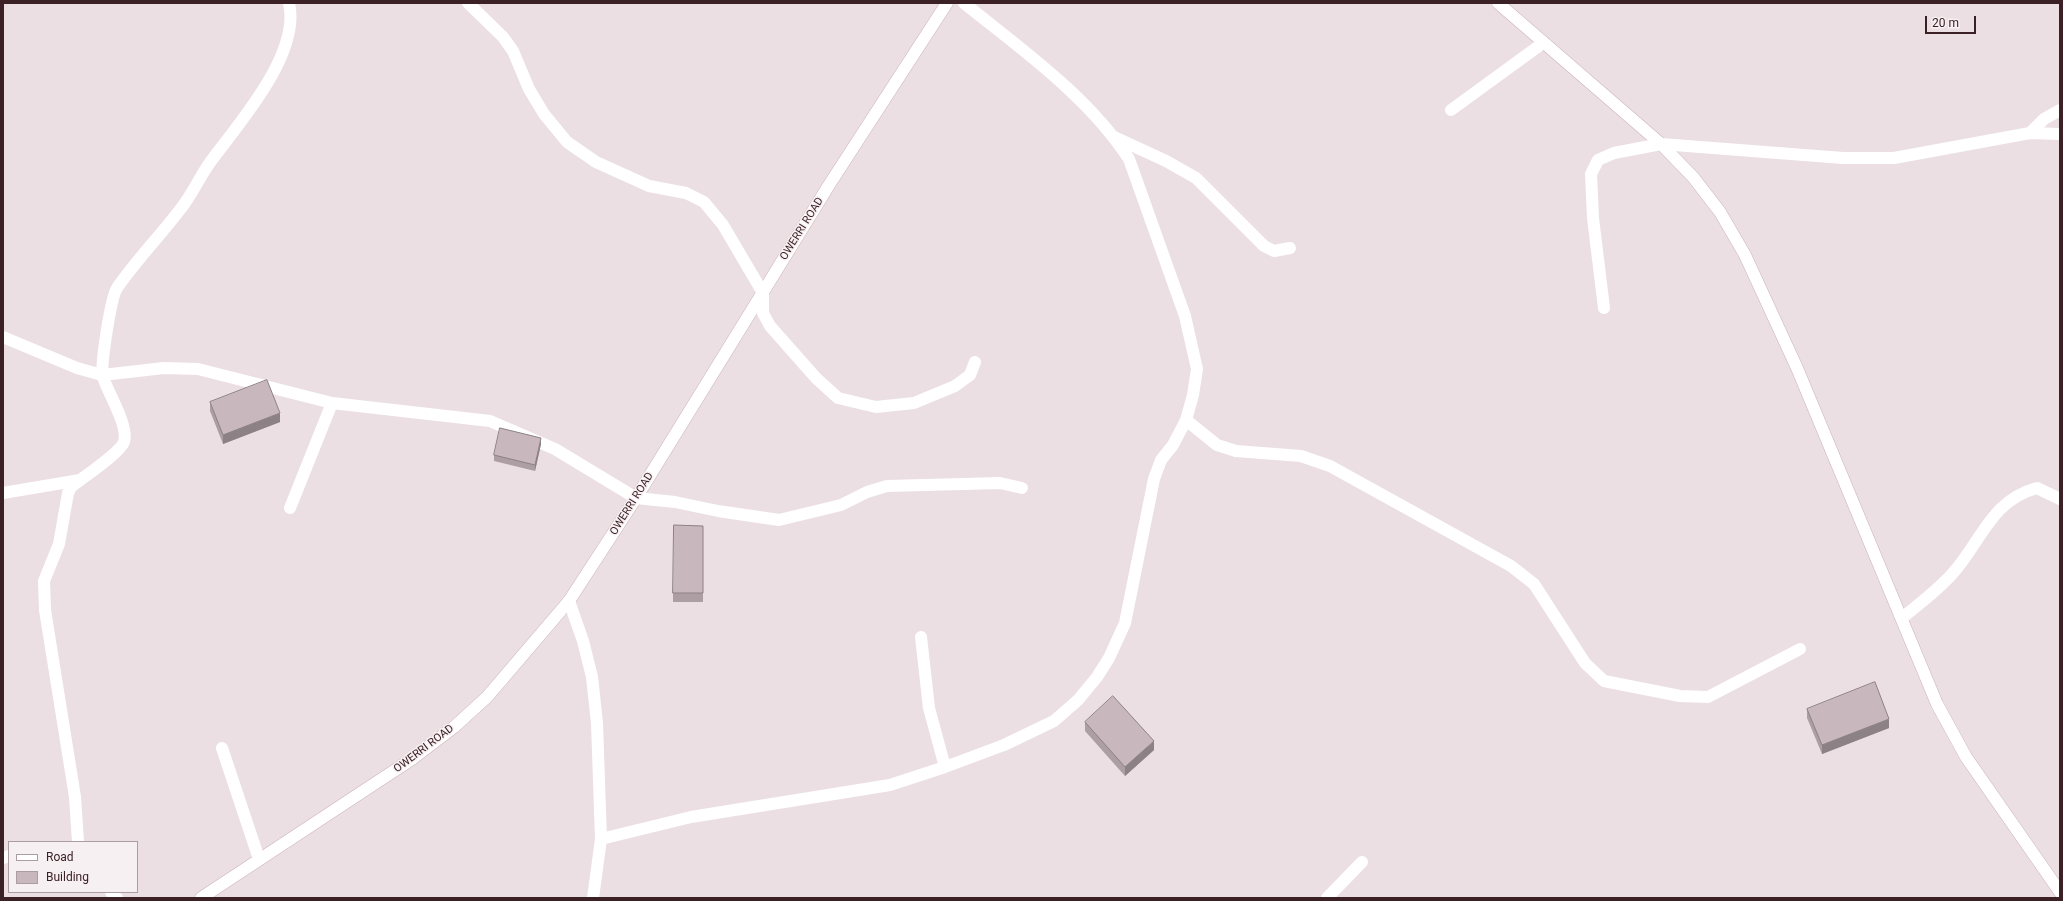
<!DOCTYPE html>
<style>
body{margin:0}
#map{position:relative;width:2063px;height:901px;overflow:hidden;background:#ebdfe3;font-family:Roboto,sans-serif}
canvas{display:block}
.frame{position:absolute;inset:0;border:4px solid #3b2025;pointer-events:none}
.legend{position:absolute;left:8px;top:841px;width:130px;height:52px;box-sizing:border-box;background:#f7f0f3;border:1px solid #ac9da1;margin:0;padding:5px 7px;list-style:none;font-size:12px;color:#3b2025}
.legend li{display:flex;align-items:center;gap:8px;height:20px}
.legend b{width:20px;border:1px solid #ac9da1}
.scale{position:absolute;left:1925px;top:16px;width:51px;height:18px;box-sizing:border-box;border:2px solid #3b2025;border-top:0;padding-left:5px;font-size:12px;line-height:14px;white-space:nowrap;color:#3b2025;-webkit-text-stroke:3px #f7f0f3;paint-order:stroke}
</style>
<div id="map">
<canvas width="2063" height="901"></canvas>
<div class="frame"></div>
<ul class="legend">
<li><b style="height:5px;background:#fff"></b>Road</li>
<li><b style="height:11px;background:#c8b8bd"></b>Building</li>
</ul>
<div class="scale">20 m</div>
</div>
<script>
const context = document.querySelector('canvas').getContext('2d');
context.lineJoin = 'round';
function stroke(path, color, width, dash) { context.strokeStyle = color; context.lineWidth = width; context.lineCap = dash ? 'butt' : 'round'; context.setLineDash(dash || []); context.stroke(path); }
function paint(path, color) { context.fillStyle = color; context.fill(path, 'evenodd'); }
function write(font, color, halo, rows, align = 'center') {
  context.font = font + ' Roboto,sans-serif'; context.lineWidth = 3; context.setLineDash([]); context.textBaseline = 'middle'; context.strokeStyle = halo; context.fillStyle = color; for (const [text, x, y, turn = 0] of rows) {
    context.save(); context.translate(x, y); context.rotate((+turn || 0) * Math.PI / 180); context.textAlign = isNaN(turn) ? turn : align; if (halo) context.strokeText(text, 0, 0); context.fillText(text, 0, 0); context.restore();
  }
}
const secondary = new Path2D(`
 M1498,3l163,141 32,33 27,35 25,43 52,113 140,336 29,53 94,135
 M201,898l211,-139 42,-32 33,-30 82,-96 67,-103 193,-313 118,-182`);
stroke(secondary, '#cbb3b9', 13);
stroke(new Path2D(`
 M468,3l35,34 10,14 16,38 15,25 23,28 29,20 53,24 37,7 18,9 19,23 40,68v20l7,13 46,52 22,20 38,9 38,-4 41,-17 15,-11 5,-13
 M1451,110l92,-67
 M2030,133l14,-14 16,-9
 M1114,137l52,24 30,17 68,68 10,5 16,-3
 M1604,308l-11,-90 -2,-44 7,-14 16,-7 47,-9 182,14h51l136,-25 30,1
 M3,337l74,31 25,7 62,-7 34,1 134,34 158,18 65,28 81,49 39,4 43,9 61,9 62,-15 26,-13 20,-6 113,-3 22,5
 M1186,420l31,25 19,6 65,5 29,10 181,100 23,18 51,79 19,18 76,15 28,1 92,-48
 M3,493l77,-13
 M290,508l42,-105
 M569,601l14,40 9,36 5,46 4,116 -8,59
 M1902,618c17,-14 36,-28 51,-45 28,-31 38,-73 84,-85l23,11
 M921,637l8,71 16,59
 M222,748l37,111
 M601,839l90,-22 199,-32 55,-18 59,-22 50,-24 24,-21 19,-23 12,-19 16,-35 29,-144 7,-19 12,-15 13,-25 7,-25 4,-26 -12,-53 -56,-157c-41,-63 -107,-109 -165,-156
 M78,842l-3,-45 -30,-187 -1,-29 15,-37 9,-51 3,-6c11,-9 49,-34 53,-45 5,-16 -16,-49 -21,-65 -3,-11 8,-80 14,-89 20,-29 44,-53 65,-81 11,-14 18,-31 29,-46 28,-38 90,-107 78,-158
 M3,858l6,-2
 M111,892l6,6
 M1327,898l35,-36`), '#fff', 12);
stroke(secondary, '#fff', 12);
paint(new Path2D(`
 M210,402l70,20 -57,22 -13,-33z
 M541,444l-6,27 -41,-10v-6z
 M703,526v76h-30v-9z
 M1807,709l82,19 -67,26 -15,-36z
 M1085,722l69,28 -29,26 -40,-45z`), '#ac9ea3');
paint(new Path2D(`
 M280,413v9l-57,22v-9z
 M541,438v6l-6,27v-6z
 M1889,719v9l-67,26v-9z
 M1154,741v9l-29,26v-9z`), '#8c8184');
const building = new Path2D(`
 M267,380l13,33 -57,22 -13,-33z
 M500,428l41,10 -6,27 -41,-10z
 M674,525l29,1v67h-30z
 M1875,682l14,37 -67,26 -15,-36z
 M1113,696l41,45 -29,26 -40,-45z`);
paint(building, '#c8b8bd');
stroke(building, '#8c8184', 1);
write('11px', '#3b2025', '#f7f0f3', [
 ["OWERRI ROAD",802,229,-58],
 ["OWERRI ROAD",632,504,-58],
 ["OWERRI ROAD",424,749,-37]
]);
</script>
